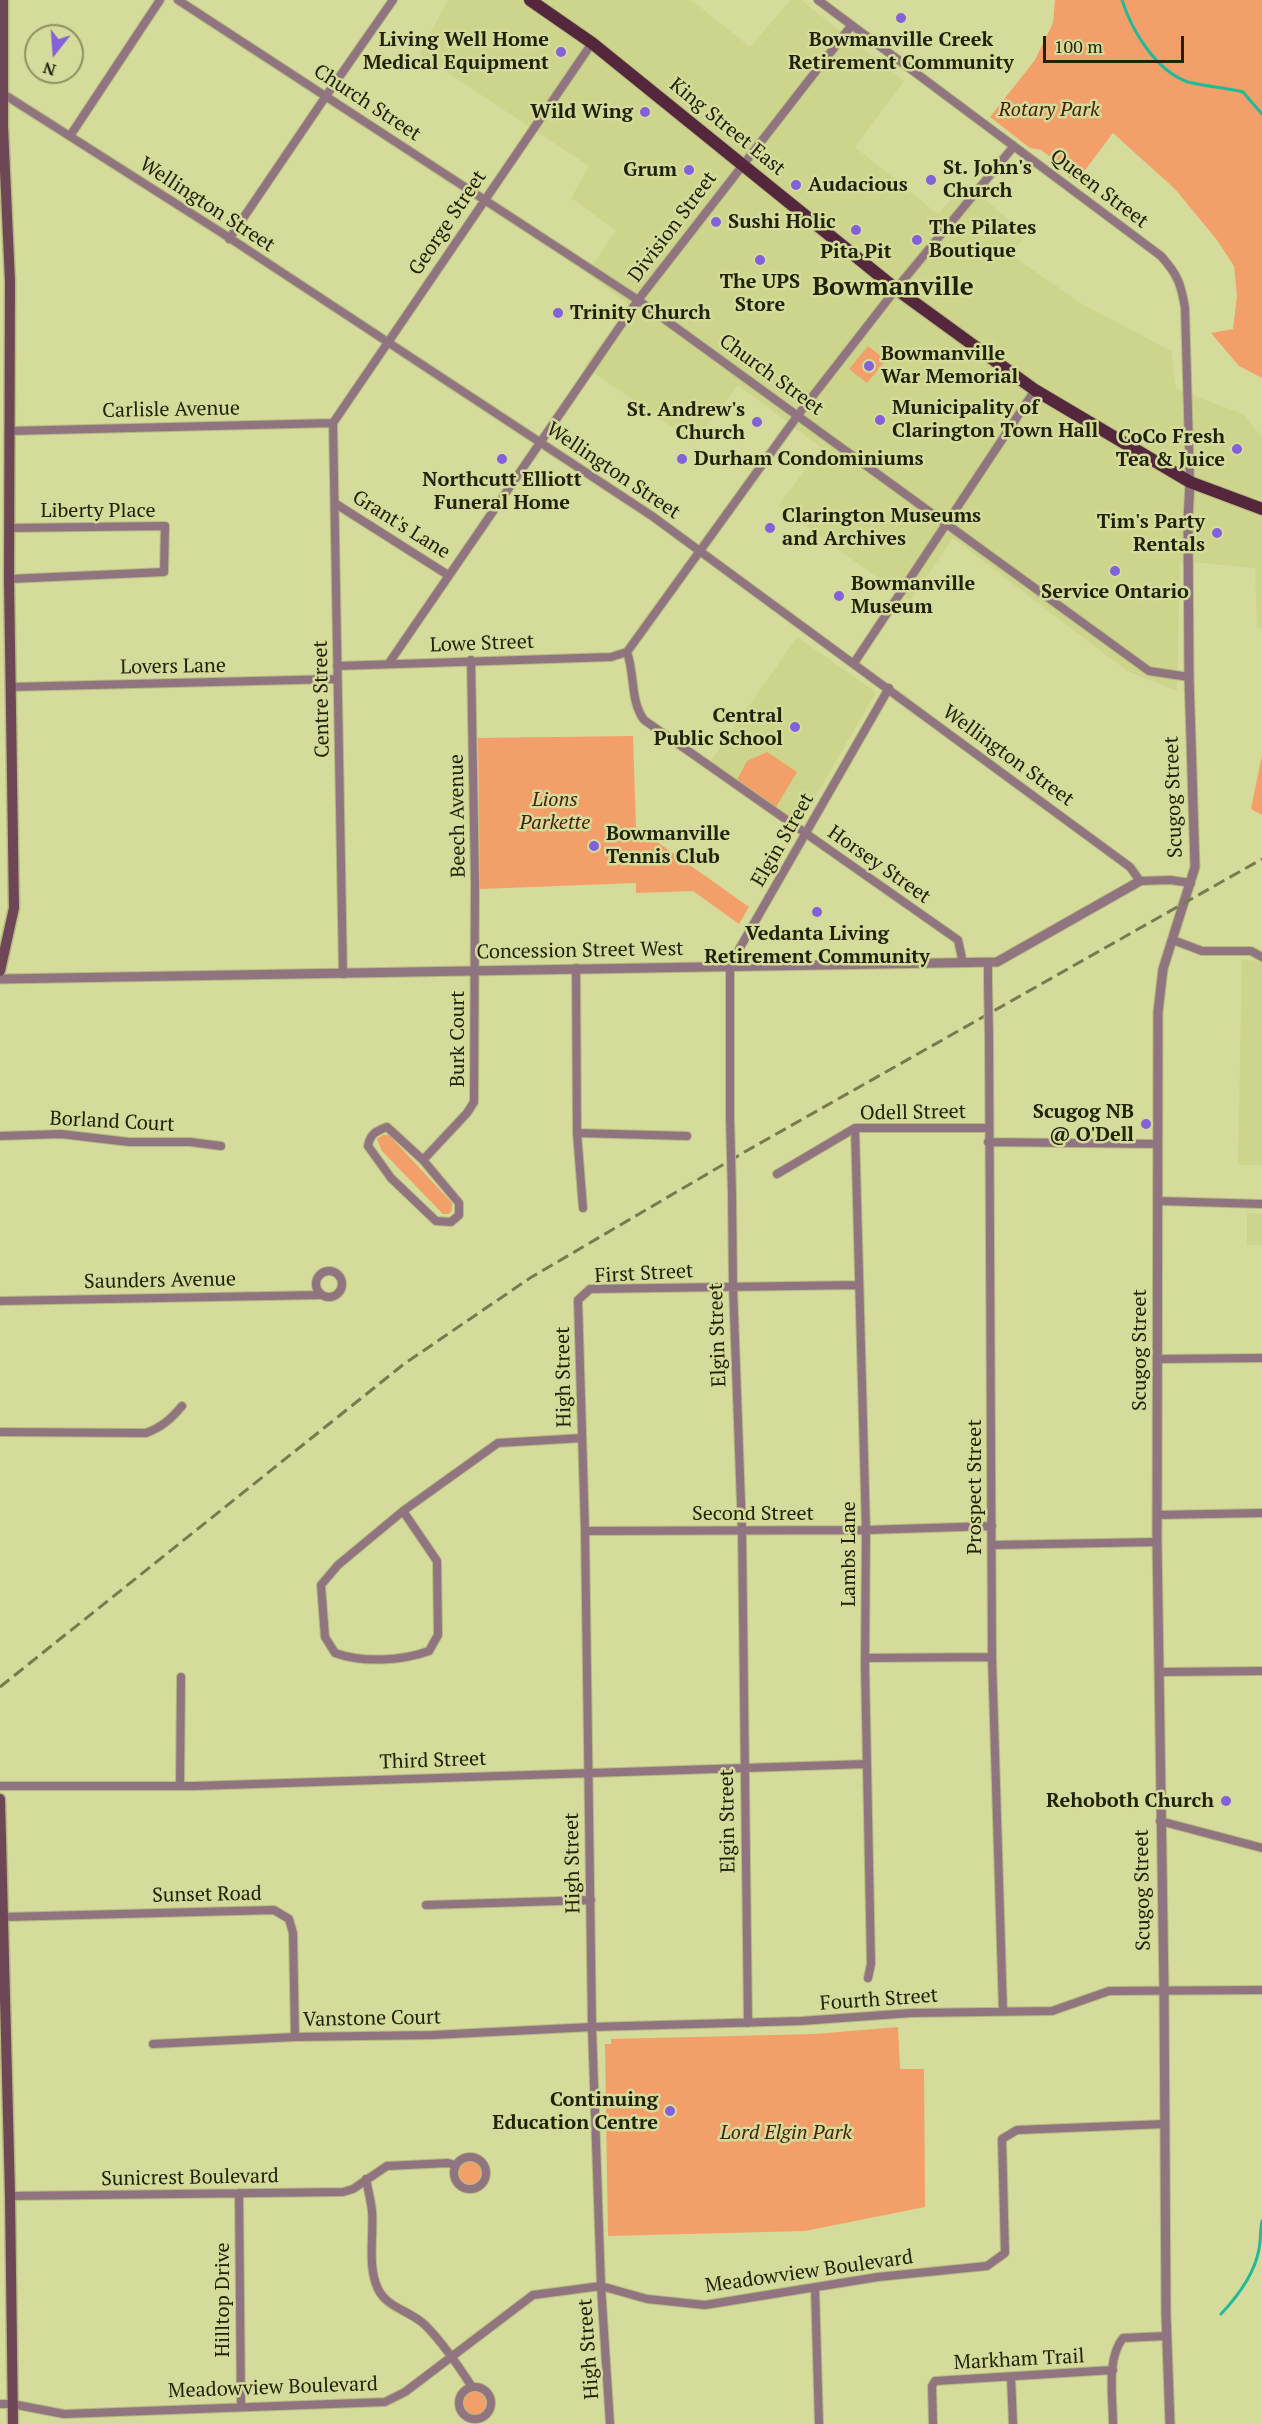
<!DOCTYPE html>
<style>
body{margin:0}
#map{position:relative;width:1262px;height:2424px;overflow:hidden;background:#d5db9a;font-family:"PT Serif",serif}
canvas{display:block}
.north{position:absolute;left:24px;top:24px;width:60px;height:60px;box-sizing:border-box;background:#d5db9a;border:2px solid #8d9160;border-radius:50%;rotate:197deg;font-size:16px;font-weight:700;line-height:24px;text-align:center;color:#212208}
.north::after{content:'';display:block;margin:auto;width:21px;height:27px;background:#8261db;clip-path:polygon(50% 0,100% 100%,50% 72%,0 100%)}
.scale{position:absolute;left:1043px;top:36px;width:141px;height:27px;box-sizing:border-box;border:3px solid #212208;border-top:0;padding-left:8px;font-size:18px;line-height:21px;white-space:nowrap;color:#212208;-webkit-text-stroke:4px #d5db9a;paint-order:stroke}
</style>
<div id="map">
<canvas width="1262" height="2424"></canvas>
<div class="north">N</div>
<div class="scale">100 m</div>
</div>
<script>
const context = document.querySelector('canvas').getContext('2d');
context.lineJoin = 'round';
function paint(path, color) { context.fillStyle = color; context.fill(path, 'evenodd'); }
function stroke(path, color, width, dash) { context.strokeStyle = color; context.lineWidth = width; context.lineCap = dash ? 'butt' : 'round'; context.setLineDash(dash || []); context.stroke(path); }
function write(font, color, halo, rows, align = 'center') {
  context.font = font + ' "PT Serif",serif'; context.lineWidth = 5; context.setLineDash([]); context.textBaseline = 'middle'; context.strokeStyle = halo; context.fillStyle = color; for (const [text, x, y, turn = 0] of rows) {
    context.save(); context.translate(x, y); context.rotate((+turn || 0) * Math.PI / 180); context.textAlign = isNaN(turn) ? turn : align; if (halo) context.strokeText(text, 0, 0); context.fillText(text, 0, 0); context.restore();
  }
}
paint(new Path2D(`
 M448,0h243l59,47 41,-47h10l103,81 -49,66 83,67 27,-31 61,51 -15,21 71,49 89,47 5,38 67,25 19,23v191l-5,-1 -2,-59 -75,-7 -3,130 -50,-20 -174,-133 -43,63 -132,-95 44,-58 -84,-63 -44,57 -110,-76 46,-60 -42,-33 28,-43 -45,-32 18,-32 -170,-112z
 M797,637l79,55 -77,133 -89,-63z
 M1242,959l20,3v203h-24z
 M1247,1213h15v32h-15z`), '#cdd48b');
paint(new Path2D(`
 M1055,0h207v378l-23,-12 -28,-33 22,-4 4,-33 -3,-30 -17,-26 -42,-51 -62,-56 -37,49 -8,-6 -8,-12 -19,-14 -11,-2 -40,-31 45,-57 18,-37z
 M868,346l18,14 -19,23 -18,-14z
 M633,736l3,91 113,80 -10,17 -46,-33 -57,2v-10l-156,6 -2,-151z
 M767,752l30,20 -21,35 -39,-27 10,-19z
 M1262,755v60l-11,-6z
 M383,1135h6l63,68v7l-3,4h-6l-61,-63 -5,-12z
 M898,2027l2,42h24l1,138 -120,24 -197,5 -3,-192h6v-5l204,-5z
 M457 2173a12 12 0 1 1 24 0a12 12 0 1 1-24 0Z
 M462 2403a12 12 0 1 1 24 0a12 12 0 1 1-24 0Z`), '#f29f6a');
stroke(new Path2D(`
 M1122,0c10,31 34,71 66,82 15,4 39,6 55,10l19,22
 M1221,2314c16,-17 34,-41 38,-65 2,-9 1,-19 3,-28`), '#21ba98', 3);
const minor = new Path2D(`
 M178,0l460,300 511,371 40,6
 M818,0l343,256c17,19 20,28 24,52l5,174
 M2,93l220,140 430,283 478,351 10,14 30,-1 21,3
 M70,136l90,-136
 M229,239l97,-143 67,-96
 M333,423l10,551
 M333,423l259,-380
 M9,431l324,-8
 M336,504l112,71
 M9,579l155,-7 1,-46 -156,2
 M627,652l171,-237 98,-126 118,-143
 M627,652c8,22 3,49 17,68l314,220 5,23
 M389,663l249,-363 213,-274
 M854,663l181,-273
 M337,666l274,-9 16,-5
 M10,687l327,-8
 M1173,940l29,11h49l11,6
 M988,962v22
 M576,968l1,165 6,75
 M989,1036l3,621 11,354
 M730,1117v-152l159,-277
 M387,1127l36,33 36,43v12l-8,7 -15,-1 -45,-43 -23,-32c2,-12 8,-15 19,-19z
 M855,1128l11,402 -1,136 6,298 -3,14
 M577,1133l110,3
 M0,1136l61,-2 68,8h61l31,4
 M988,1142l170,2
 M423,1160l44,-47 7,-11 1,-220 -4,-222
 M777,1174l78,-46h134
 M732,1194l1,92 9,245 6,492
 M1158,1201l104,3
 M316 1284a13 13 0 1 1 26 0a13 13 0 1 1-26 0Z
 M0,1301l320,-6
 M1159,1359l103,-1
 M0,1432l146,1c16,-6 25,-14 36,-27
 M403,1511l34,50 1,74 -9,16c-28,10 -66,12 -94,2l-10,-16 -4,-52 17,-20 65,-54 95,-68 84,-5
 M1157,1515l105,-2
 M585,1531l281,-1 126,-4
 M993,1545l164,-3
 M865,1658l127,-1
 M1159,1672l103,-1
 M0,1786h194l673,-22
 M180,1786l1,-109
 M1160,1821l102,27
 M426,1905l165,-5
 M4,1917l270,-7 15,9 4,14 2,104
 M153,2044l142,-7 138,-2 159,-8 209,-6 110,-8 141,-2 57,-20 153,-1
 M454 2173a16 16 0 1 1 32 0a16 16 0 1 1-32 0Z
 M366,2179c2,11 5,22 6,32 2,25 -5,55 6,78 9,19 33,22 47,36 19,19 33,40 47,62
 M239,2193l2,213
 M10,2196l333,-4 10,-3 34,-23 61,-3 7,2
 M815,2288l4,136
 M1011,2377l2,47
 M459 2403a16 16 0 1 1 32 0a16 16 0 1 1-32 0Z
 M0,2404h12l52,10 321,-12 20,-10 128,-97 68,-9 46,13 58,6 173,-28 109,-11 18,-13 -3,-114 15,-9 148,-6
 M610,2424l-9,-138 -9,-259 -7,-496 -7,-231 12,-11 267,-4
 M933,2424l-1,-38 3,-5 178,-11
 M1113,2424c0,-26 -7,-65 10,-86l43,-2`);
const tertiary = new Path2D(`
 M0,979l997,-17 143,-81
 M1170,2424l-4,-110 -2,-324 -7,-448 1,-530 5,-43 32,-102 -6,-190 -1,-157 2,-38`);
const secondary = new Path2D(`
 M0,971l14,-63 -5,-329 1,-297 -7,-156v-126
 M0,1799l10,397 3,228`);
const primary = new Path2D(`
 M530,0l62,43 304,246 139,101 155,92 72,27`);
stroke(minor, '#b5ba80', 10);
stroke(tertiary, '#b5ba80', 11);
stroke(secondary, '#b5ba80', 13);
stroke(primary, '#b5ba80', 14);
stroke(minor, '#907580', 8);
stroke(tertiary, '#907580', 9);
stroke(secondary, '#6e4757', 10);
stroke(primary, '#54273c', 12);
stroke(new Path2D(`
 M0,1687l404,-323 126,-86 218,-128 514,-291`), '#787b4e', 3, [12, 6]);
const minorBridge = new Path2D(`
 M988,984l1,52
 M730,1117l2,77`);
stroke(minorBridge, '#b5ba80', 10, []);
stroke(minorBridge, '#907580', 8);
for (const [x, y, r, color] of [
 [901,18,6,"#8261db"],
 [561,52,6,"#8261db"],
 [645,112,6,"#8261db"],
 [689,170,6,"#8261db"],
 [931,180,6,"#8261db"],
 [796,185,6,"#8261db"],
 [716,222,6,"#8261db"],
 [856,230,6,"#8261db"],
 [917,240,6,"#8261db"],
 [760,260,6,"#8261db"],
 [558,313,6,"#8261db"],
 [869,366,6,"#8261db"],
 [880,420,6,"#8261db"],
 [757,422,6,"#8261db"],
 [1237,449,6,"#8261db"],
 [502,459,6,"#8261db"],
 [682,459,6,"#8261db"],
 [770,528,6,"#8261db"],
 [1217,533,6,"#8261db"],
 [1115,571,6,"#8261db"],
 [839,596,6,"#8261db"],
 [795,727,6,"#8261db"],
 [594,846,6,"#8261db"],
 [817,912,6,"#8261db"],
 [1146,1124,6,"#8261db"],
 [1226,1801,6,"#8261db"],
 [670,2111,6,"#8261db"]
]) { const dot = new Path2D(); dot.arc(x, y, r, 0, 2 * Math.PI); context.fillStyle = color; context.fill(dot); stroke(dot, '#d5db9a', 2); }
write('bold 20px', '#212208', '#d5db9a', [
 ["Living Well Home",549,40,"right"],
 ["Medical Equipment",549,63,"right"],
 ["Bowmanville Creek",901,40,"center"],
 ["Retirement Community",901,63,"center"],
 ["Wild Wing",633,112,"right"],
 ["St. John's",943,168],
 ["Church",943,191],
 ["Grum",677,170,"right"],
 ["Audacious",808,185],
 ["Sushi Holic",728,222],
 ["The Pilates",929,228],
 ["Boutique",929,251],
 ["Pita Pit",856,252,"center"],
 ["The UPS",760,282,"center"],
 ["Store",760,305,"center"],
 ["Trinity Church",570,313],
 ["Bowmanville",881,354],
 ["War Memorial",881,377],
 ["Municipality of",892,408],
 ["Clarington Town Hall",892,431],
 ["St. Andrew's",745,410,"right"],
 ["Church",745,433,"right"],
 ["CoCo Fresh",1225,437,"right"],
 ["Tea & Juice",1225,460,"right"],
 ["Durham Condominiums",694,459],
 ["Northcutt Elliott",502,480,"center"],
 ["Funeral Home",502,503,"center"],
 ["Clarington Museums",782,516],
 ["and Archives",782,539],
 ["Tim's Party",1205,522,"right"],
 ["Rentals",1205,545,"right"],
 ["Bowmanville",851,584],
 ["Museum",851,607],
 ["Service Ontario",1115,592,"center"],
 ["Central",783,716,"right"],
 ["Public School",783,739,"right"],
 ["Bowmanville",606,834],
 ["Tennis Club",606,857],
 ["Vedanta Living",817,934,"center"],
 ["Retirement Community",817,957,"center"],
 ["Scugog NB",1134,1112,"right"],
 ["@ O'Dell",1134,1135,"right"],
 ["Rehoboth Church",1214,1801,"right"],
 ["Continuing",658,2100,"right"],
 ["Education Centre",658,2123,"right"]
], 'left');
write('20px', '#212208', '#d5db9a', [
 ["Church Street",367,103,33],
 ["King Street East",727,127,39],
 ["Queen Street",1099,189,37],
 ["Wellington Street",207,205,33],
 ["George Street",448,223,-56],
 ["Division Street",673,227,-53],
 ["Church Street",771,375,36],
 ["Carlisle Avenue",171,410,-1],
 ["Wellington Street",613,471,34],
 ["Liberty Place",98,511],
 ["Grant's Lane",401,525,32],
 ["Lowe Street",482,644,-2],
 ["Lovers Lane",173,667,-1],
 ["Centre Street",322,699,-91],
 ["Wellington Street",1008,756,36],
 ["Scugog Street",1174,797,-92],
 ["Beech Avenue",458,816,-91],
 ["Elgin Street",783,840,-60],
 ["Horsey Street",879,865,35],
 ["Concession Street West",580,951,-1],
 ["Burk Court",458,1039,-90],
 ["Odell Street",913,1113,-1],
 ["Borland Court",112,1122,3],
 ["First Street",644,1274,-3],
 ["Saunders Avenue",160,1281,-1],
 ["Elgin Street",718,1335,-92],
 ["Scugog Street",1140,1350,-90],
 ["High Street",564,1377,-91],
 ["Prospect Street",975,1487,-90],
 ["Second Street",753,1514],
 ["Lambs Lane",849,1554,-90],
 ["Third Street",433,1761,-2],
 ["Elgin Street",728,1821,-91],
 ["High Street",573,1863,-91],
 ["Scugog Street",1143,1890,-91],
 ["Sunset Road",207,1895,-1],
 ["Fourth Street",879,2000,-4],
 ["Vanstone Court",372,2019,-1],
 ["Sunicrest Boulevard",190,2178,-1],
 ["Meadowview Boulevard",809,2272,-8],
 ["Hilltop Drive",223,2300,-90],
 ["High Street",589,2349,-94],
 ["Markham Trail",1019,2360,-3],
 ["Meadowview Boulevard",273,2388,-2]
]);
write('italic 20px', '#491f00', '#d5db9a', [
 ["Rotary Park",1049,110],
 ["Lions",555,800],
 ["Parkette",555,823],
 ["Lord Elgin Park",786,2133]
]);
write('bold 26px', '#212208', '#d5db9a', [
 ["Bowmanville",893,288]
]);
</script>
